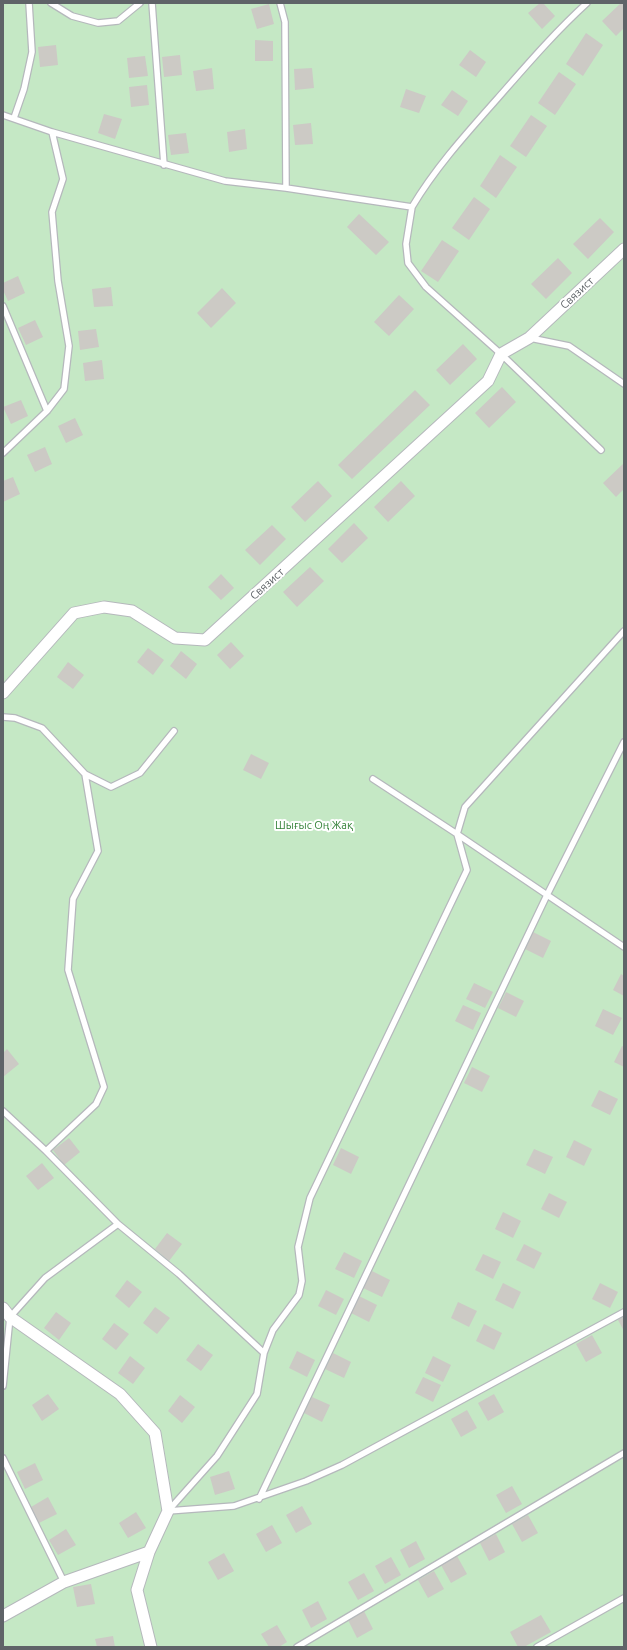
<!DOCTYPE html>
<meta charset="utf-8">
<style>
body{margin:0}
#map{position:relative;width:627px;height:1650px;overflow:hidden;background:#f1efe8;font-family:Ubuntu,sans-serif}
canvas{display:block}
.frame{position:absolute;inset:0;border:4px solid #5f6368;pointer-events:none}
</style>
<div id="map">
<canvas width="627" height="1650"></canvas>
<div class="frame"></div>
</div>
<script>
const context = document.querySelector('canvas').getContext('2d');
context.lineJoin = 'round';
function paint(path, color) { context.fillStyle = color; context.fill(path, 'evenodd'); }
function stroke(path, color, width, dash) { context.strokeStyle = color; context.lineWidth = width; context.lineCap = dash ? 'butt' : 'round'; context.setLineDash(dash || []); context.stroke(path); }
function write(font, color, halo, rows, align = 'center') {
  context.font = font + ' Ubuntu,sans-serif'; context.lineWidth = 4; context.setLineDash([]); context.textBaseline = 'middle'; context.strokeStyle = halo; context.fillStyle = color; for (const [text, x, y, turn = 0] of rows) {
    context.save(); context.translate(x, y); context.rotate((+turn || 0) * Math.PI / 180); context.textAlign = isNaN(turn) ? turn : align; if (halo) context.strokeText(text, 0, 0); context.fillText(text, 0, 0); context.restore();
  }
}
paint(new Path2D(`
 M3,3h621v1644h-621z`), '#c5e8c5');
paint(new Path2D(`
 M540,3h3l12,13 -13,13 -14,-16z
 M621,3h3v25l-8,8 -14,-15z
 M269,4l5,20 -17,5 -6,-20z
 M586,33l17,12 -20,31 -17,-12z
 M255,40l18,1v20h-18z
 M56,45l2,20 -18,2 -2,-20z
 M470,50l16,12 -10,15 -17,-12z
 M180,55l2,20 -18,2 -2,-20z
 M145,56l3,20 -19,2 -2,-20z
 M212,68l2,21 -18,2 -3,-20z
 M312,68l2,20 -19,2 -1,-21z
 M559,72l17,12 -21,31 -17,-12z
 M147,85l2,20 -18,2 -2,-20z
 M406,89l20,7 -7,17 -19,-6z
 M452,90l16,11 -10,15 -17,-11z
 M104,114l18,5 -7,20 -17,-6z
 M531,115l16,11 -21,31 -16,-11z
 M311,123l2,21 -18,1 -2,-20z
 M245,129l2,20 -18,3 -2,-20z
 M186,133l3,20 -18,2 -3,-20z
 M500,155l17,12 -21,31 -16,-12z
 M474,197l16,12 -21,31 -17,-12z
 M359,214l30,28 -13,13 -29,-28z
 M600,218l14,14 -26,27 -15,-15z
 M442,240l17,11 -21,31 -17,-11z
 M558,258l14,15 -26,26 -15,-15z
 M18,276l7,17 -17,8 -5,-11v-7z
 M111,287l2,19 -19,1 -2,-18z
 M222,288l14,15 -25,25 -14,-15z
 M399,295l15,14 -25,27 -15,-14z
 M35,320l8,17 -17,8 -8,-17z
 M96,329l3,18 -19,3 -2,-19z
 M463,344l14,15 -27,26 -14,-15z
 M102,360l2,19 -19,2 -2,-18z
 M502,387l14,15 -27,26 -14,-15z
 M415,390l15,15 -78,74 -14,-14z
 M21,400l7,16 -17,8 -8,-17z
 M75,418l8,17 -17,8 -8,-17z
 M45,447l7,17 -17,8 -8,-17z
 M624,463v26l-8,8 -13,-14z
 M13,477l7,17 -17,8v-21z
 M318,481l14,15 -27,26 -14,-15z
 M401,481l14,15 -27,26 -14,-15z
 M354,523l14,15 -26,25 -14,-14z
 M272,525l14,14 -26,26 -15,-15z
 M310,567l14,14 -27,26 -14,-15z
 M221,574l13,14 -13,12 -13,-13z
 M231,642l13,14 -14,13 -13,-14z
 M148,648l16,12 -11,15 -16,-13z
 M181,651l16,13 -11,15 -16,-13z
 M68,662l16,13 -11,14 -16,-12z
 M251,754l18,9 -8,16 -18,-9z
 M533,932l18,9 -8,17 -18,-9z
 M621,974l3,2v20l-11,-6z
 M474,983l19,9 -8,16 -19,-9z
 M506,992l18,9 -8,16 -18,-9z
 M463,1005l18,8 -8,17 -18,-9z
 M603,1009l19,9 -9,17 -18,-9z
 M622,1046l2,1v20l-10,-5z
 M7,1049l12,15 -16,13v-24z
 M472,1067l18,9 -8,16 -18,-9z
 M599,1090l19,9 -8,16 -19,-9z
 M69,1138l11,14 -16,13 -11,-15z
 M574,1140l18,9 -8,17 -18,-9z
 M341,1148l18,9 -8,17 -18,-9z
 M534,1149l19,8 -8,17 -19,-9z
 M42,1163l12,15 -16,12 -12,-14z
 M549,1193l18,9 -8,16 -18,-9z
 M503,1212l18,9 -8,17 -18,-9z
 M167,1233l15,11 -13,17 -14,-12z
 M524,1244l18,9 -8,16 -18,-9z
 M344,1252l18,9 -8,17 -19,-9z
 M483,1254l18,8 -8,17 -18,-9z
 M372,1271l18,9 -8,17 -19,-9z
 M127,1280l15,12 -13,16 -14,-12z
 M503,1283l18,9 -8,17 -18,-9z
 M600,1283l18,9 -8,16 -18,-9z
 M326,1290l18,9 -8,16 -18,-9z
 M359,1296l18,9 -8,17 -18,-9z
 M458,1302l19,9 -8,16 -18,-9z
 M155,1307l15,11 -13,16 -14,-11z
 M56,1312l15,11 -12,17 -15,-12z
 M624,1316v15l-6,-11z
 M114,1323l15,11 -13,16 -14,-11z
 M484,1324l18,9 -8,17 -18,-9z
 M592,1335l10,18 -16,9 -10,-18z
 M198,1344l15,11 -12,16 -15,-11z
 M297,1351l18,9 -8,17 -18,-9z
 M333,1353l18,9 -7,16 -19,-9z
 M130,1356l15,12 -12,16 -15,-11z
 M433,1356l18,9 -8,17 -18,-9z
 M423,1377l18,8 -8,17 -18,-9z
 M48,1394l11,15 -17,12 -10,-16z
 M494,1394l10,18 -16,9 -10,-18z
 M180,1395l15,12 -13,16 -14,-12z
 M312,1397l18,8 -8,17 -18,-9z
 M467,1410l10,18 -16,9 -10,-18z
 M35,1463l8,17 -18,9 -8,-17z
 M229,1471l6,18 -20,6 -5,-18z
 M512,1486l10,18 -16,9 -10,-18z
 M48,1497l9,17 -18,9 -8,-16z
 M302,1506l10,18 -16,9 -10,-18z
 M136,1512l10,16 -18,10 -9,-15z
 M528,1515l10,18 -16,9 -10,-18z
 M272,1525l10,18 -16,9 -10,-18z
 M66,1529l10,16 -18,10 -9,-15z
 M496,1534l9,18 -16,9 -9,-18z
 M416,1541l9,18 -16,9 -9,-18z
 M224,1553l10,18 -16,9 -10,-18z
 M457,1556l10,18 -16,9 -10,-18z
 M391,1557l10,18 -16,9 -10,-18z
 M434,1571l10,18 -16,9 -10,-18z
 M364,1573l10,18 -16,9 -10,-18z
 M91,1584l4,20 -18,3 -4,-20z
 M318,1601l9,18 -16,9 -9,-18z
 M364,1611l9,18 -16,9 -9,-18z
 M541,1615l10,17 -27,15h-6l-8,-15z
 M277,1625l10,17 -8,5h-10l-8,-13z
 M113,1636l2,11h-18l-2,-8z`), '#cccac5');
const lane = new Path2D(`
 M51,3l21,13 26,7 20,-2 22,-18
 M152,3l12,162
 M280,3l5,19 1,166
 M3,115l49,17 173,49 61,7 126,19c24,-40 54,-73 85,-108 29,-33 57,-66 90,-96
 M14,118l10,-29 8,-37 -3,-49
 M412,207l-6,37 2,19 18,24 75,67 100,96
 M3,306l44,105
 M530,338l39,8 55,38
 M3,453l44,-42 17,-22 5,-43 -11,-65 -6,-69 11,-33 -11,-47
 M624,631l-159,176 -8,27 167,113
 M3,717l12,1 27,10 43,46 13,77 -25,48 -5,71 36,117 -8,17 -50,47 72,73 -73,54 -35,39 -7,69
 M85,774l26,13 29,-14 34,-42
 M3,1111l43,40
 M118,1224l61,50 85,79 9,-23 26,-35 3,-14 -4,-34 12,-49 157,-328 -10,-36 -84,-55
 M264,1353l-7,41 -40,62 -49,55 66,-5 72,-25 36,-16 282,-153
 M3,1458l61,124
 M259,1499l288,-604 77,-153
 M297,1647l327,-194
 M537,1647l87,-49`);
const street = new Path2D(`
 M3,693l71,-80 30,-6 28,4 43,27 30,2 283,-259 13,-27 28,-16 95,-89
 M3,1308l7,9 110,77 35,39 13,78 -19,41 -12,38 14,57
 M3,1616l61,-34 85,-30`);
stroke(lane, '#b5b8bc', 8);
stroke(street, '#b5b8bc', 13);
stroke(lane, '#fff', 5.5);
stroke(street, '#fff', 11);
write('11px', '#5f6368', '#fff', [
 ["Связист",577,293,-43],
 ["Связист",267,584,-42]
]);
write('11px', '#348238', '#fff', [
 ["Шығыс Оң Жақ",314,825]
]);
</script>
